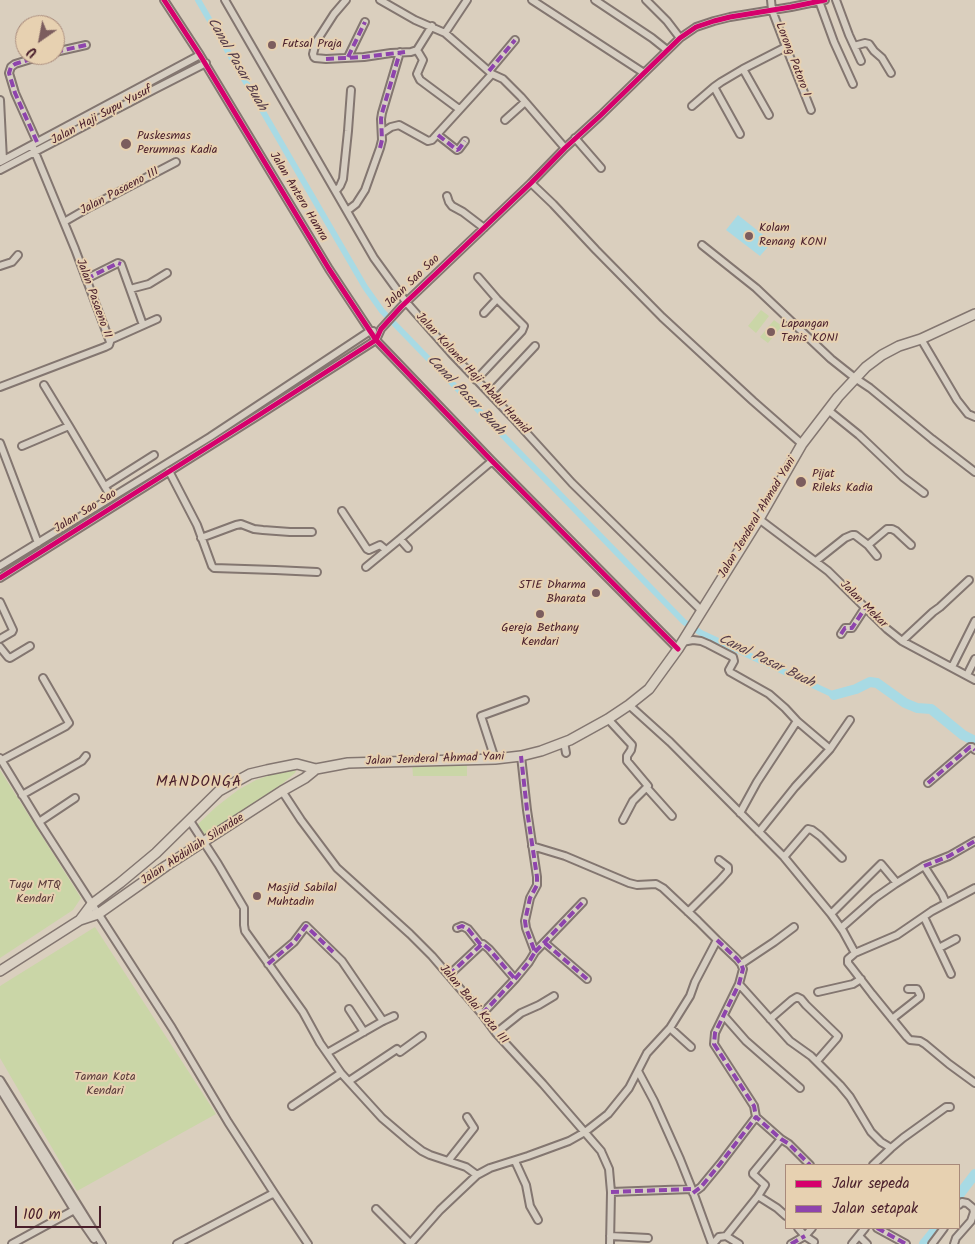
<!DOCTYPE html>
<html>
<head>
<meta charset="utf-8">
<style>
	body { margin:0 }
	#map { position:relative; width:975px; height:1244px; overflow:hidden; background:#dacfbe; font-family:Kalam,sans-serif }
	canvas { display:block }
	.legend { position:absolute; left:785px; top:1164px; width:175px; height:65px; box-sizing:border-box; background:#e7d1b1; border:1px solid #a88a7b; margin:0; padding:6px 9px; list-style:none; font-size:15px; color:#4a1f2b }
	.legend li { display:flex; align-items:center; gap:10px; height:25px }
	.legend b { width:25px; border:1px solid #a88a7b }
	.north { position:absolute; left:15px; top:15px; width:50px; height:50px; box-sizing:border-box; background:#e7d1b1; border:1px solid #a88a7b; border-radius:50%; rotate:213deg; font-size:14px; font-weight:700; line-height:20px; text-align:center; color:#4a1f2b }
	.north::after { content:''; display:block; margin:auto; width:18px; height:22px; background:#7c5d5e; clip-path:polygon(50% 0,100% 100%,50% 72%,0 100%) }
	.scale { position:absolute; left:15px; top:1206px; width:86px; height:22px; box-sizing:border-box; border:2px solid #4a1f2b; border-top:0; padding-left:6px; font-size:15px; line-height:18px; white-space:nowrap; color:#4a1f2b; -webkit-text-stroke:4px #e7d1b1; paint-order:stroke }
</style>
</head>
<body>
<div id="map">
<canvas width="975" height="1244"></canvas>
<ul class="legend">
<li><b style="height:6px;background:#d6006c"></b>Jalur sepeda</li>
<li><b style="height:6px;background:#8e44ad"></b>Jalan setapak</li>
</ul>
<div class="north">U</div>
<div class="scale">100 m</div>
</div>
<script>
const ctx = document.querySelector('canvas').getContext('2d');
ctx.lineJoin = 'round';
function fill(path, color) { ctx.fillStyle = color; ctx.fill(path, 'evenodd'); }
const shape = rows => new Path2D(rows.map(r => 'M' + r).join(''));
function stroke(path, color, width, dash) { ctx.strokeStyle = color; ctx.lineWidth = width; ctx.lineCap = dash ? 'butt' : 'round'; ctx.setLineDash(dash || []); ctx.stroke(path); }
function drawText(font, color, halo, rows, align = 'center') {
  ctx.font = font + ' Kalam,sans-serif'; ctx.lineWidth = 4; ctx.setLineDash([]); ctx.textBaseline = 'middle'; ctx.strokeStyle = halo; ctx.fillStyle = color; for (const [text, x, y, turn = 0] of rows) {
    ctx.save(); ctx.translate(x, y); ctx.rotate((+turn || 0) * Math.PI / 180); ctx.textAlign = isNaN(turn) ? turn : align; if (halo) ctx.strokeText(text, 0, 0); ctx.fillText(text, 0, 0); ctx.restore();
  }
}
fill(shape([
	[761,310,769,316,756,333,748,326],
	[774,320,782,326,768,343,760,337],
	[467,762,467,776,413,776,412,763],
	[0,770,81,898,73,910,0,958],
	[294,770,296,771,295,773,282,784,208,833,204,834,196,826,216,807,238,790,256,780,273,774],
	[95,927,216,1114,77,1191,0,1058,0,986]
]), '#cad6a7');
fill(shape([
	[738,215,772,242,760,256,726,230]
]), '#a8dae4');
stroke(shape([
	[198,0,365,287,382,311,684,622,701,633,834,695]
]), '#a8dae4', 6);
stroke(shape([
	[834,695,856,689,870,682,877,683,905,703,917,708,931,709,963,735,975,741],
	[959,1195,975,1174],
	[924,1244,937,1228]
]), '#a8dae4', 10);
const minor = shape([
	[164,0,200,55,329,269,376,340,492,461,678,649],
	[225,0,374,258,406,302,451,353,513,418,572,483,702,611],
	[346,0,334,14,316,42,313,54,314,57,315,58,326,59,364,57,391,53,411,52,417,50,432,26],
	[380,0,415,20,445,33,492,74,503,79,521,97,565,148],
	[532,0,644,73],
	[595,0,652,38,667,50],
	[646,0,667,21,680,38],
	[771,0,772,10,786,47,811,110],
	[836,0,849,35,861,61],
	[819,1,834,42,853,84],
	[445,33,467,0],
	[854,46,865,43,869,44,874,51,882,58,891,73],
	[417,50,423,60,417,74,420,80,459,109],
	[55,52,86,45],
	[348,57,365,22],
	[743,69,786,47],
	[489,71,515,40],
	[0,100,3,160],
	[692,106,714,87],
	[505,120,525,102],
	[382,133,391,127,399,125,428,141,432,140,492,74],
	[740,134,714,87,721,82,743,69,769,115],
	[438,135,457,150,459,149,465,141],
	[575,138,601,168],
	[37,142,15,93,9,73,11,67,15,64,44,55],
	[0,162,200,55],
	[0,170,155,89,206,63],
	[531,183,553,204,596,250,662,317,753,401,802,444],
	[336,191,340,186,343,179,348,131,351,90],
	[447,196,449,202,452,206,463,212,484,228],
	[347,211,356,204,365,190,380,148,382,140,381,119,382,113,400,52],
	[64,222,90,207,176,162],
	[702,245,756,288,831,359,855,378,870,388,932,439,975,472],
	[0,266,12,262,18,255],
	[86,279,118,263,121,264,143,325],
	[130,289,149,284,167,273],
	[484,313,497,299],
	[921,339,957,400,968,414,975,417],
	[110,340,157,319],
	[476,380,522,331,524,326,497,299,478,277],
	[44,385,69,426],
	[0,387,105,347,109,345,110,342,75,249,32,145],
	[490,394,535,346],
	[828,410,859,435,903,477,924,493],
	[0,443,38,543],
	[22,446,69,426,111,497],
	[169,471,197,525,212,566,214,568,275,570,317,572],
	[105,486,154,455],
	[342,511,367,549,369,550,380,545,386,550],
	[759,519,828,571,887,629,902,641,975,680],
	[201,538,236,525,241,524,254,529,263,530,290,532,312,532],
	[400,539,408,548],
	[868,545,877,556],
	[816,561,845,538,852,535,855,535,868,545,887,529,892,529,896,531,911,545],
	[0,566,210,437,370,331,373,331],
	[366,567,400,539,492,461],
	[0,578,259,415,376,340,381,329,401,307,531,183,565,148,601,115,680,38,696,27,714,21,730,17,791,7,825,0],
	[0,602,13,630,12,632,0,639],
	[841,634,845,628,852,628,865,608],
	[902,641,933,612,940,607,969,580],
	[682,642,693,640,701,641,708,644,733,657,734,661,729,670,730,672,769,694,785,708,797,721],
	[0,647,8,657,10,658,30,646],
	[952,667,975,621],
	[967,675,975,659],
	[629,705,670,742,784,857,831,914,843,931,855,953,848,959,848,963,852,968,872,994,907,1037,910,1040,920,1041,925,1044,949,1064,975,1083],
	[608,719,632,745,631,750,627,756,627,761,648,786,633,801,623,820],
	[564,742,566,753],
	[830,749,850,720],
	[0,758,39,822,172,1028,228,1122,274,1193,308,1244],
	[495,759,481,716,525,700],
	[2,760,66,726,69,723,43,678],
	[928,783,970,747,972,747,975,750],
	[647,788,672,816],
	[282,791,301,820,337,868,410,934,432,956,482,1014,496,1033,543,1084,601,1151,609,1169,611,1192,610,1244],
	[22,795,82,761,86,756],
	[740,813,757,782,797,721,830,749,795,787,759,832],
	[190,821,218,864,244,908,244,925,245,931,303,1012,320,1043,341,1073,382,1118,409,1141,422,1151,430,1155,466,1167,477,1175],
	[39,822,75,798],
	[784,857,808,829,812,830,820,836,842,858],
	[924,866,949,856,975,841],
	[688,912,720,880,728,871,728,867,719,860],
	[831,914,881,864,896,882],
	[924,917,951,974],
	[457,928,462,926,468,929,481,945],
	[841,928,875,898,895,884,924,866,942,894,946,903],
	[717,940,737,959,741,964,743,969,739,984,715,1033,714,1044,754,1106,756,1117],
	[545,943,587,979],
	[939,948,956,939],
	[535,952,583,902],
	[855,953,897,935,932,911,975,888],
	[268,964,294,942,306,926,342,961,383,1021],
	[741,964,774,942,794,927],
	[449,975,481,945,483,944,489,949,515,979],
	[739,984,790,1041,811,1056,840,1085,850,1097,871,1132,881,1142,891,1148],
	[818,992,853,984,861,979],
	[349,1009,364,1032],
	[482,1014,515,979,529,962,535,952,526,928,525,921,530,898,537,885,537,877,527,810,521,756],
	[724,1016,746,1041,762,1055,800,1088],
	[770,1019,792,1000,797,997,801,999,806,1005,838,1036,837,1038,817,1061],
	[892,1019,920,997,920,995,917,989,908,989],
	[670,1028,691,1047],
	[496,1033,521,1013,539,1005,554,996],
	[327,1053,383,1021,394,1016],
	[638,1071,654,1101,680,1159,692,1189,712,1244],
	[0,1080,102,1244],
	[349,1081,397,1049,400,1052,422,1036],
	[0,1089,74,1210,94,1239],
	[292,1106,341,1073],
	[448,1161,474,1128,467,1117],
	[515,1161,526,1185,530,1206,538,1220],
	[873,1165,891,1148,903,1138,946,1107,950,1107],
	[611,1192,692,1189],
	[693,1193,701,1187,720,1164,756,1117,781,1139,789,1144,810,1165],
	[758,1196,765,1185,753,1174,753,1173,781,1139],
	[376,1209,410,1243],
	[798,1228,805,1236,814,1242],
	[877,1228,906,1244],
	[610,1236,648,1238],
	[726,1236,739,1244],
	[859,1236,867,1244],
	[12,1244,76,1209],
	[177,1244,274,1193],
	[410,1244,440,1210,477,1175,490,1168,528,1156,569,1141,585,1132,608,1114,629,1088,647,1053,670,1028,690,996,695,982,717,940,698,921,663,888,656,884,637,885,629,883,565,856,532,846],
	[713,1244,719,1237,726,1236,758,1196,777,1208,786,1216],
	[791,1244,805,1236,812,1228],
	[852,1244,865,1228],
	[932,1244,944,1228],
	[954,1244,956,1238,971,1221,974,1212,973,1208,967,1203,962,1202,959,1205]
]);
const highway = shape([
	[80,920,92,904,120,883,156,853,219,791,250,774,267,770,297,764,316,769,348,763,495,759,521,756,541,751,570,740,608,719,629,705,649,689,678,649,759,519,802,444,838,397,866,367,882,355,899,346,921,339,975,314],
	[0,971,80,920,98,914,166,866,282,791,305,778,316,769]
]);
stroke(minor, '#837670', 10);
stroke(highway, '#837670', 12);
stroke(minor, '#d6cec2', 6);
stroke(highway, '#dad1c3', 9);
stroke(shape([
	[55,52,86,45],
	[348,57,365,22],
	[326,59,364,57,405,52],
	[489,71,515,40],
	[438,135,457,150,459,149,465,141],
	[37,142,15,93,9,73,11,67,15,64,44,55],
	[380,148,382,140,381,119,382,113,400,52],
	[86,279,118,263,121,264],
	[841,634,845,628,852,628,865,608],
	[928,783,970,747,972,747,975,750],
	[924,866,949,856,975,841],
	[457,928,462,926,468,929,481,945],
	[717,940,737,959,741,964,743,969,739,984,715,1033,714,1044,754,1106,756,1117],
	[545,943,587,979],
	[535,952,583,902],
	[268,964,294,942,306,926,333,952],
	[449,975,481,945,483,944,489,949,515,979],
	[482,1014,515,979,529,962,535,952,526,928,525,921,530,898,537,885,537,877,527,810,521,756],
	[611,1192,692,1189],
	[693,1193,701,1187,720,1164,756,1117,781,1139,789,1144,810,1165],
	[877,1228,906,1244],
	[791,1244,805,1236]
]), '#8e44ad', 4, [8, 4]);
stroke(shape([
	[164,0,200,55,329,269,376,340,492,461,678,649],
	[0,578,259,415,376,340,381,329,401,307,531,183,565,148,601,115,680,38,696,27,714,21,730,17,791,7,825,0]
]), '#d6006c', 5);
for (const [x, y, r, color] of [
	[272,45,5,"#7c5d5e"],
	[126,144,6,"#7c5d5e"],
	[749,236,5,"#7c5d5e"],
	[771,332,5,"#7c5d5e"],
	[801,482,6,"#7c5d5e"],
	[596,593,5,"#7c5d5e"],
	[540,614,5,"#7c5d5e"],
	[257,896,5,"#7c5d5e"]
]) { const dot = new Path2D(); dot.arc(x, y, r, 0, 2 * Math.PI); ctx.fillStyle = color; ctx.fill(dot); stroke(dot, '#e7d1b1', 2); }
drawText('12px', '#4a1f2b', '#e7d1b1', [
	["Futsal Praja",282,45],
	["Puskesmas",137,137],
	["Perumnas Kadia",137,151],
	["Kolam",759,229],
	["Renang KONI",759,243],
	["Lapangan",781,325],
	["Tenis KONI",781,339],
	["Pijat",812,475],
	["Rileks Kadia",812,489],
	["STIE Dharma",586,586,"right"],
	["Bharata",586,600,"right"],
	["Gereja Bethany",540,629,"center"],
	["Kendari",540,643,"center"],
	["Masjid Sabilal",267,889],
	["Muhtadin",267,903]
], 'left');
drawText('12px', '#4a1f2b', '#e7d1b1', [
	["Lorong Patoro I",792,60,69],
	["Jalan Haji Supu Yusuf",102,116,-28],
	["Jalan Pasaeno III",120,192,-28],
	["Jalan Antero Hamra",298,197,59],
	["Jalan Sao Sao",413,282,-44],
	["Jalan Pasaeno II",93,299,70],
	["Jalan Kolonel Haji Abdul Hamid",472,374,47],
	["Jalan Sao Sao",86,512,-32],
	["Jalan Jenderal Ahmad Yani",758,518,-59],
	["Jalan Mekar",863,605,45],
	["Jalan Jenderal Ahmad Yani",435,760,-2],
	["Jalan Abdullah Silondae",193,850,-33],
	["Jalan Balai Kota III",473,1005,50]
]);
drawText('12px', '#5b3b3b', '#e7d1b1', [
	["Tugu MTQ",35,886],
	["Kendari",35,900],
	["Taman Kota",105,1078],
	["Kendari",105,1092]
]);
drawText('italic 14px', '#553c49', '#e7d1b1', [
	["Canal Pasar Buah",236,65,60],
	["Canal Pasar Buah",465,396,46],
	["Canal Pasar Buah",766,662,26]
]);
ctx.letterSpacing = '1px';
drawText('15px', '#4a1f2b', '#e7d1b1', [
	["MANDONGA",199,783]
]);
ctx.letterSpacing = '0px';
</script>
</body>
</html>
